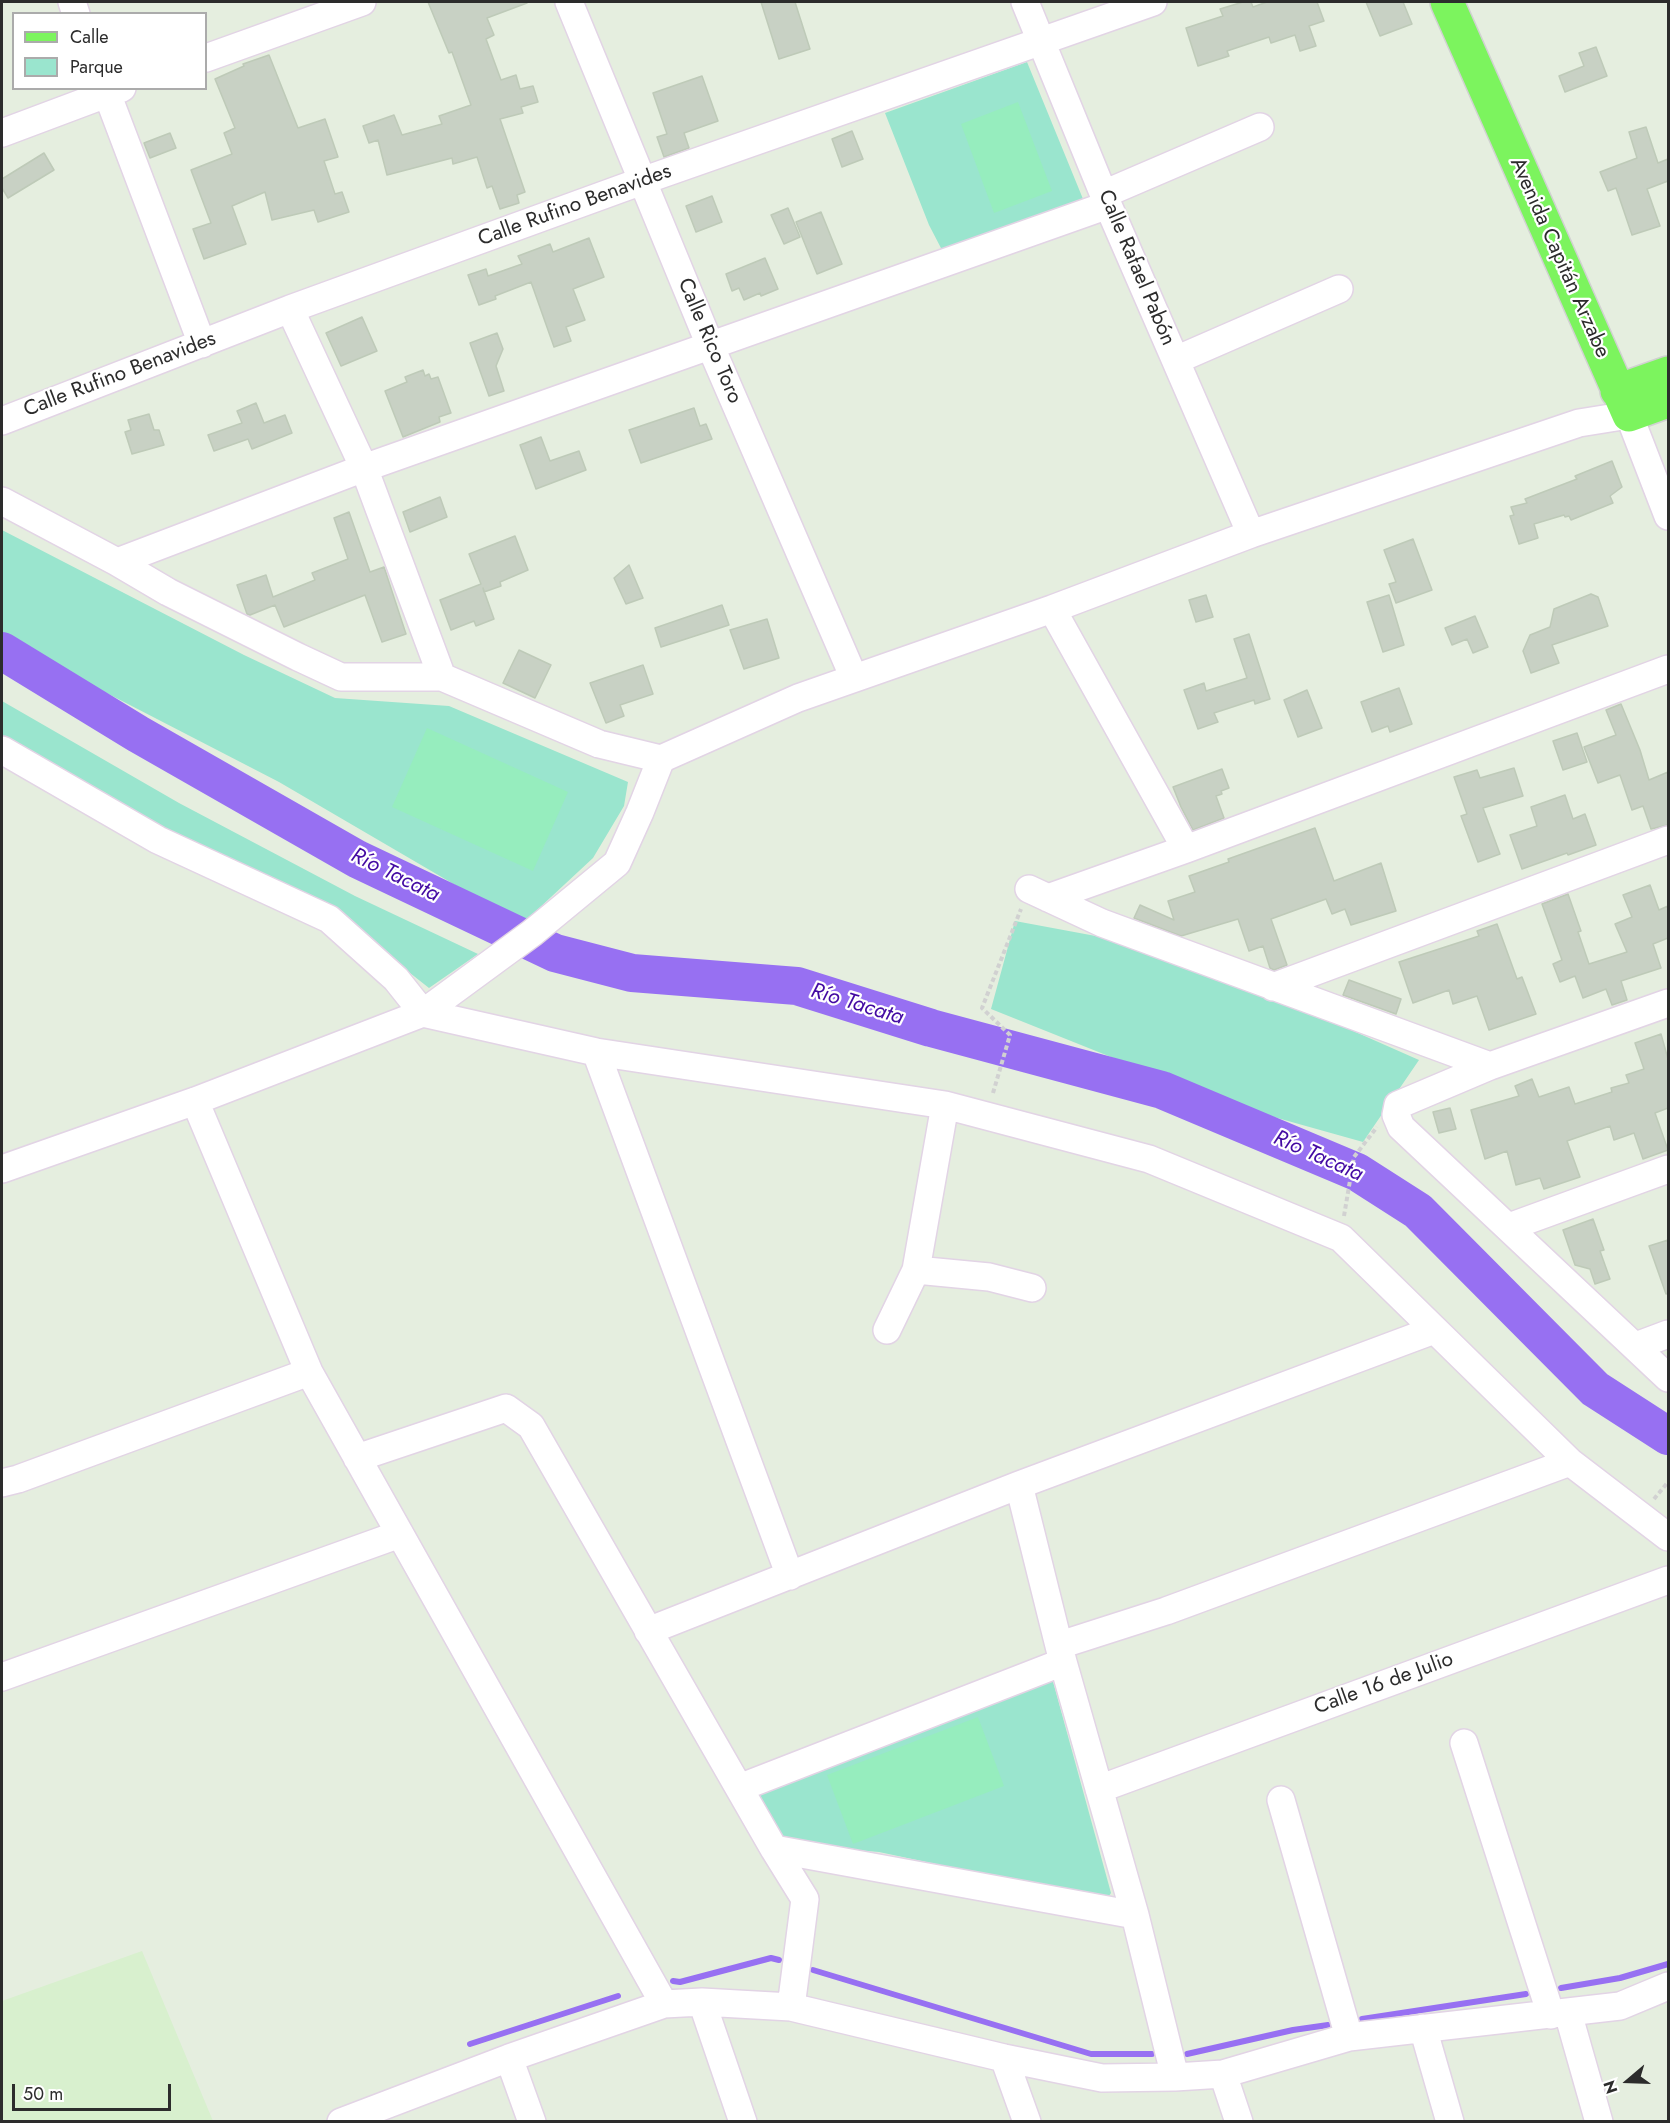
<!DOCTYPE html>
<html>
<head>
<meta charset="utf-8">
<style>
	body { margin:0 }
	#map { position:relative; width:1670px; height:2123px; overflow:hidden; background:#e5eedf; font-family:Jost,sans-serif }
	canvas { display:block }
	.frame { position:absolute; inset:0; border:3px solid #2c2c2c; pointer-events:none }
	.legend { position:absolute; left:12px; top:12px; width:195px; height:78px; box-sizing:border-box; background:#fff; border:2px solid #ababab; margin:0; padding:8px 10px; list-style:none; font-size:18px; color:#2c2c2c }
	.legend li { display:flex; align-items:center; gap:12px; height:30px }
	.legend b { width:30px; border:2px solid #ababab }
	.north { position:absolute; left:1598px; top:2051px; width:60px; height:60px; -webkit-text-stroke:4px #fff; paint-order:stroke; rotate:251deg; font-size:16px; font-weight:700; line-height:24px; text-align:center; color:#2c2c2c }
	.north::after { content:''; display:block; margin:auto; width:21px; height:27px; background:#2c2c2c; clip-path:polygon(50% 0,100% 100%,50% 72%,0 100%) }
	.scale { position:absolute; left:12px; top:2084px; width:159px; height:27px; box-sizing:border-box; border:3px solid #2c2c2c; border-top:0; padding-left:8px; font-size:18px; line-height:21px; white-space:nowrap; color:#2c2c2c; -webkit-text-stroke:4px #fff; paint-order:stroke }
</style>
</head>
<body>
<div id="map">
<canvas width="1670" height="2123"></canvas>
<div class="frame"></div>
<ul class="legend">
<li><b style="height:8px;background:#7cf45e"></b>Calle</li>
<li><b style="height:16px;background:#9ae5ce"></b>Parque</li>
</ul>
<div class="north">N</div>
<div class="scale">50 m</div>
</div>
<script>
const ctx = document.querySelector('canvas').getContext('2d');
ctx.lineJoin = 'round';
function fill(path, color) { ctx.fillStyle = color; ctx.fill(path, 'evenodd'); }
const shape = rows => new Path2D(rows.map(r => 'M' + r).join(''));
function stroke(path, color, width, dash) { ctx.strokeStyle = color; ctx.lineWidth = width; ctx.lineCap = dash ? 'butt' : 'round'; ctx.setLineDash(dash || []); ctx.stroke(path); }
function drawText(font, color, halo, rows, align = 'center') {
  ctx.font = font + ' Jost,sans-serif'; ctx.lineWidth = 4.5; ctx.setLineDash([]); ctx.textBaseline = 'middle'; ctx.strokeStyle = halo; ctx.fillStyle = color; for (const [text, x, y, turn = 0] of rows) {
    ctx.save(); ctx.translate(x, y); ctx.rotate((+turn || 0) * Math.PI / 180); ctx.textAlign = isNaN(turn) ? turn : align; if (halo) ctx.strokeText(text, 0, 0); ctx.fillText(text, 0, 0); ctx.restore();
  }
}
fill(shape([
	[142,1951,213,2121,2,2121,2,2001]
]), '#d8f0ce');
fill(shape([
	[1027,62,1083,199,942,250,929,225,885,113],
	[2,530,244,655,335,698,449,706,628,782,624,806,593,858,522,924,279,782,2,639],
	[2,701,179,803,355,896,478,954,429,988,334,913,162,832,2,738],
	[1015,921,1101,937,1274,996,1419,1060,1363,1142,1231,1105,991,1009],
	[1052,1678,1111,1893,1106,1900,879,1852,781,1844,752,1795]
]), '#9ae5ce');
fill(shape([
	[1018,102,1052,191,994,213,961,124],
	[427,728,568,792,533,871,392,807],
	[978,1717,1004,1786,853,1844,827,1775]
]), '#96edbe');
stroke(shape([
	[813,1970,1091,2054,1152,2054],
	[673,1981,680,1982,771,1958,779,1960],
	[1561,1988,1620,1978,1668,1964],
	[1362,2019,1526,1994],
	[470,2044,618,1996],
	[1187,2054,1293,2030,1328,2025]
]), '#9770f2', 6);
stroke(shape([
	[2,651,138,734,357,859,555,953,632,973,797,986,931,1028,1162,1090,1357,1172,1418,1211,1595,1389,1668,1436]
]), '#9770f2', 38);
const building = shape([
	[428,2,527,2,527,3,487,18,494,35,486,39,501,80,516,75,520,89,533,86,538,102,521,107,523,113,500,119,525,192,517,195,519,203,500,209,492,186,487,188,477,157,453,164,452,158,387,175,378,140,369,143,363,126,394,115,402,135,442,124,439,116,471,105,452,52,449,53,428,2],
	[761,2,795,2,810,49,779,59,761,2],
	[1243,2,1251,2,1253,7,1267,2,1317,2,1324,21,1309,26,1316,46,1300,51,1295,35,1271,43,1269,37,1227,51,1229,56,1198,66,1186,28,1223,16,1220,9,1243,2],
	[1366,2,1403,2,1412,24,1380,36,1366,2],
	[1596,47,1607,76,1565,92,1559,76,1584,66,1579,53,1596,47],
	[269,55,298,128,325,119,338,157,324,161,335,194,342,192,349,212,318,222,314,210,272,220,265,192,232,206,246,244,204,259,193,229,211,223,191,170,232,154,224,133,235,128,215,79,244,66,243,64,269,55],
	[702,76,718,121,684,133,689,148,664,157,657,137,667,134,653,93,702,76],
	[1646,127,1658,163,1668,159,1668,181,1647,189,1660,226,1632,235,1616,188,1608,191,1600,172,1637,158,1629,132,1646,127],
	[852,131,863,159,842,167,832,139,852,131],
	[170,133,176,148,150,158,144,143,170,133],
	[44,153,54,170,8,198,2,188,2,179,44,153],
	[712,196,722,222,696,232,686,206,712,196],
	[788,208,800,237,784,244,771,215,788,208],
	[821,212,842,264,817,274,796,222,821,212],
	[589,238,604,277,573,289,585,320,566,327,571,341,554,347,531,282,495,296,496,299,479,305,468,275,486,269,488,276,522,264,518,256,550,244,553,252,589,238],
	[765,258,778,289,761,296,760,293,744,300,739,288,732,291,726,274,765,258],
	[362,317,377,351,341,366,326,333,362,317],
	[497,333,503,349,496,366,504,391,489,396,470,343,497,333],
	[423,370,425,376,429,374,431,379,438,377,451,413,439,417,440,422,403,437,385,391,407,382,405,377,423,370],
	[256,403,264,423,285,415,292,433,252,449,248,439,214,451,208,435,242,423,237,411,256,403],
	[694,408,700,426,706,424,712,439,641,463,629,430,694,408],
	[149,414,154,430,159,430,164,445,132,454,125,432,131,430,128,420,149,414],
	[541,437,550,461,579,451,586,470,536,489,520,445,541,437],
	[1612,461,1622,487,1610,496,1613,503,1571,520,1569,516,1565,517,1564,515,1534,524,1538,538,1519,544,1510,516,1514,515,1511,507,1527,503,1525,499,1577,479,1575,476,1612,461],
	[440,497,447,517,410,532,403,512,440,497],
	[349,512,370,572,384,567,406,634,382,642,365,595,284,627,275,605,250,615,247,614,237,585,266,575,273,597,315,580,312,573,348,559,334,518,349,512],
	[515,536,528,570,500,582,501,586,484,592,483,588,494,619,476,626,474,621,451,630,440,600,481,584,469,554,515,536],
	[1413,539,1432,590,1396,603,1389,584,1396,582,1384,550,1413,539],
	[629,565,643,598,626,604,614,578,629,565],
	[1591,594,1598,597,1608,626,1552,645,1559,663,1531,673,1523,651,1530,635,1550,627,1554,609,1591,594],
	[1206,595,1213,617,1196,622,1189,600,1206,595],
	[1389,595,1404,645,1383,652,1367,602,1389,595],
	[722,605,729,625,661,647,655,628,722,605],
	[1475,616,1488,647,1473,653,1467,639,1452,645,1445,628,1475,616],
	[767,619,779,658,744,669,730,630,767,619],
	[1249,634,1270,699,1255,704,1254,700,1214,713,1218,722,1198,729,1184,690,1204,683,1206,691,1247,678,1234,639,1249,634],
	[519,650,551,665,535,698,503,683,519,650],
	[643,665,653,694,620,705,624,716,606,723,590,683,643,665],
	[1399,688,1412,724,1390,732,1388,726,1372,732,1361,702,1399,688],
	[1307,690,1322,728,1298,737,1284,700,1307,690],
	[1621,704,1640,750,1649,780,1668,772,1668,825,1651,829,1643,806,1632,810,1620,775,1598,783,1584,747,1616,735,1606,710,1621,704],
	[1577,733,1587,762,1563,770,1553,741,1577,733],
	[1514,768,1523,796,1483,808,1500,854,1478,862,1461,816,1467,814,1454,777,1477,770,1480,778,1514,768],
	[1222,769,1229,788,1221,791,1222,794,1216,796,1224,818,1193,830,1181,807,1173,787,1222,769],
	[1565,795,1573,819,1585,814,1596,845,1568,855,1567,853,1522,869,1510,835,1537,826,1531,807,1565,795],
	[1315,828,1334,881,1381,863,1396,911,1351,925,1345,909,1332,914,1326,899,1271,919,1287,965,1274,970,1270,968,1263,946,1249,951,1238,919,1181,936,1134,918,1140,905,1174,920,1168,901,1195,892,1189,876,1229,862,1228,859,1315,828],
	[1650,885,1659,910,1668,906,1668,938,1653,944,1661,968,1621,981,1627,1000,1612,1005,1606,989,1583,998,1575,976,1560,982,1553,964,1562,960,1542,904,1568,894,1581,931,1578,932,1589,964,1627,952,1615,924,1632,917,1623,895,1650,885],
	[1497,924,1517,979,1522,977,1536,1014,1489,1030,1477,996,1453,1004,1449,990,1413,1003,1399,962,1479,936,1477,931,1497,924],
	[1349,980,1401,999,1396,1014,1343,995,1349,980],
	[1661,1034,1668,1059,1668,1108,1655,1113,1668,1150,1643,1159,1634,1133,1614,1140,1610,1126,1567,1141,1580,1177,1544,1189,1540,1178,1516,1185,1507,1151,1485,1159,1471,1110,1519,1096,1515,1086,1532,1079,1539,1097,1569,1087,1575,1104,1612,1092,1611,1088,1629,1083,1626,1075,1644,1069,1635,1043,1661,1034],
	[1450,1108,1456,1129,1439,1133,1433,1112,1450,1108],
	[1593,1219,1604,1250,1600,1251,1610,1279,1595,1284,1590,1269,1575,1265,1563,1230,1593,1219],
	[1668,1240,1668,1293,1666,1294,1649,1246,1668,1240]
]);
fill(building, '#c8d1c4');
stroke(building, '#becab8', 1.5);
const minor = shape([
	[72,2,76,14],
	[569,2,710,345,854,678],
	[1025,2,1108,205,1251,534],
	[206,58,362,2],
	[105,88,202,344],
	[2,133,122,88],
	[1104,194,1260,127],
	[290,309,364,468,442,677],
	[1176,360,1339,289],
	[2,421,290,309,642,181,1153,2],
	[2,501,117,562,168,592,298,657,341,677,442,677,599,744,661,759],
	[117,562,364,468,1108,205],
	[1052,609,1186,849],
	[2,750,158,840,329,919,396,979,423,1013,596,1052,945,1105,1149,1159,1341,1238,1570,1462,1668,1537],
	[1029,889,1102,923,1490,1066],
	[1048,898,1186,849,1668,669],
	[1273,987,1668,840],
	[1668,1003,1490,1066,1398,1105,1396,1115,1401,1127,1668,1378],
	[596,1052,790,1576],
	[195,1101,309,1372,664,2004],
	[2,1169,195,1101,423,1013,532,933,617,863,640,812,661,759,798,698,1052,609,1251,534,1579,423,1629,415,1668,516],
	[1509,1227,1668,1169],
	[916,1270,989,1277,1032,1288],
	[887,1330,916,1270,945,1105],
	[1636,1346,1668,1334],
	[357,1458,506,1408,531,1426,774,1849,805,1899,791,2007],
	[2,1483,18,1479,309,1372],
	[1019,1485,1063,1662,1135,1915,1175,2077],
	[648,1631,1019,1485,1434,1330],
	[1060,1645,1166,1611,1570,1462],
	[2,1677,400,1534],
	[1464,1743,1551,2015],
	[739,1788,1063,1662],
	[1099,1789,1668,1580],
	[1281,1800,1349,2037],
	[774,1849,1135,1915],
	[702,2002,743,2122],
	[1568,2013,1599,2122],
	[1423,2028,1450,2122],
	[509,2058,532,2122],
	[1004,2058,1027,2122],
	[1223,2074,1239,2122],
	[341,2122,509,2058,664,2004,702,2002,791,2007,1004,2058,1102,2078,1175,2077,1223,2074,1349,2037,1620,2006,1668,1986]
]);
const major = shape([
	[1447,2,1629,415,1668,401],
	[1617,391,1668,373]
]);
stroke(minor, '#e2d4e5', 30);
stroke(major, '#d1d1d1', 36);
stroke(shape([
	[993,1093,1010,1035,982,1008,1021,909],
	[1344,1216,1354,1157,1377,1127],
	[1654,1499,1668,1482]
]), '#d1d1d1', 4, [4.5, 3]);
stroke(minor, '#fff', 27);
stroke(major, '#7cf45e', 33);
drawText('21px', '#2c2c2c', '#fff', [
	["Calle Rufino Benavides",575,206,-20],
	["Avenida Capitán Arzabe",1559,258,66],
	["Calle Rafael Pabón",1136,268,67],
	["Calle Rico Toro",709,341,67],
	["Calle Rufino Benavides",120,375,-21],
	["Calle 16 de Julio",1384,1684,-20]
]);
drawText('italic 22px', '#430aa2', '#fff', [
	["Río Tacata",395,876,26],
	["Río Tacata",857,1005,17],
	["Río Tacata",1318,1157,24]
]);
</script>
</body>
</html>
